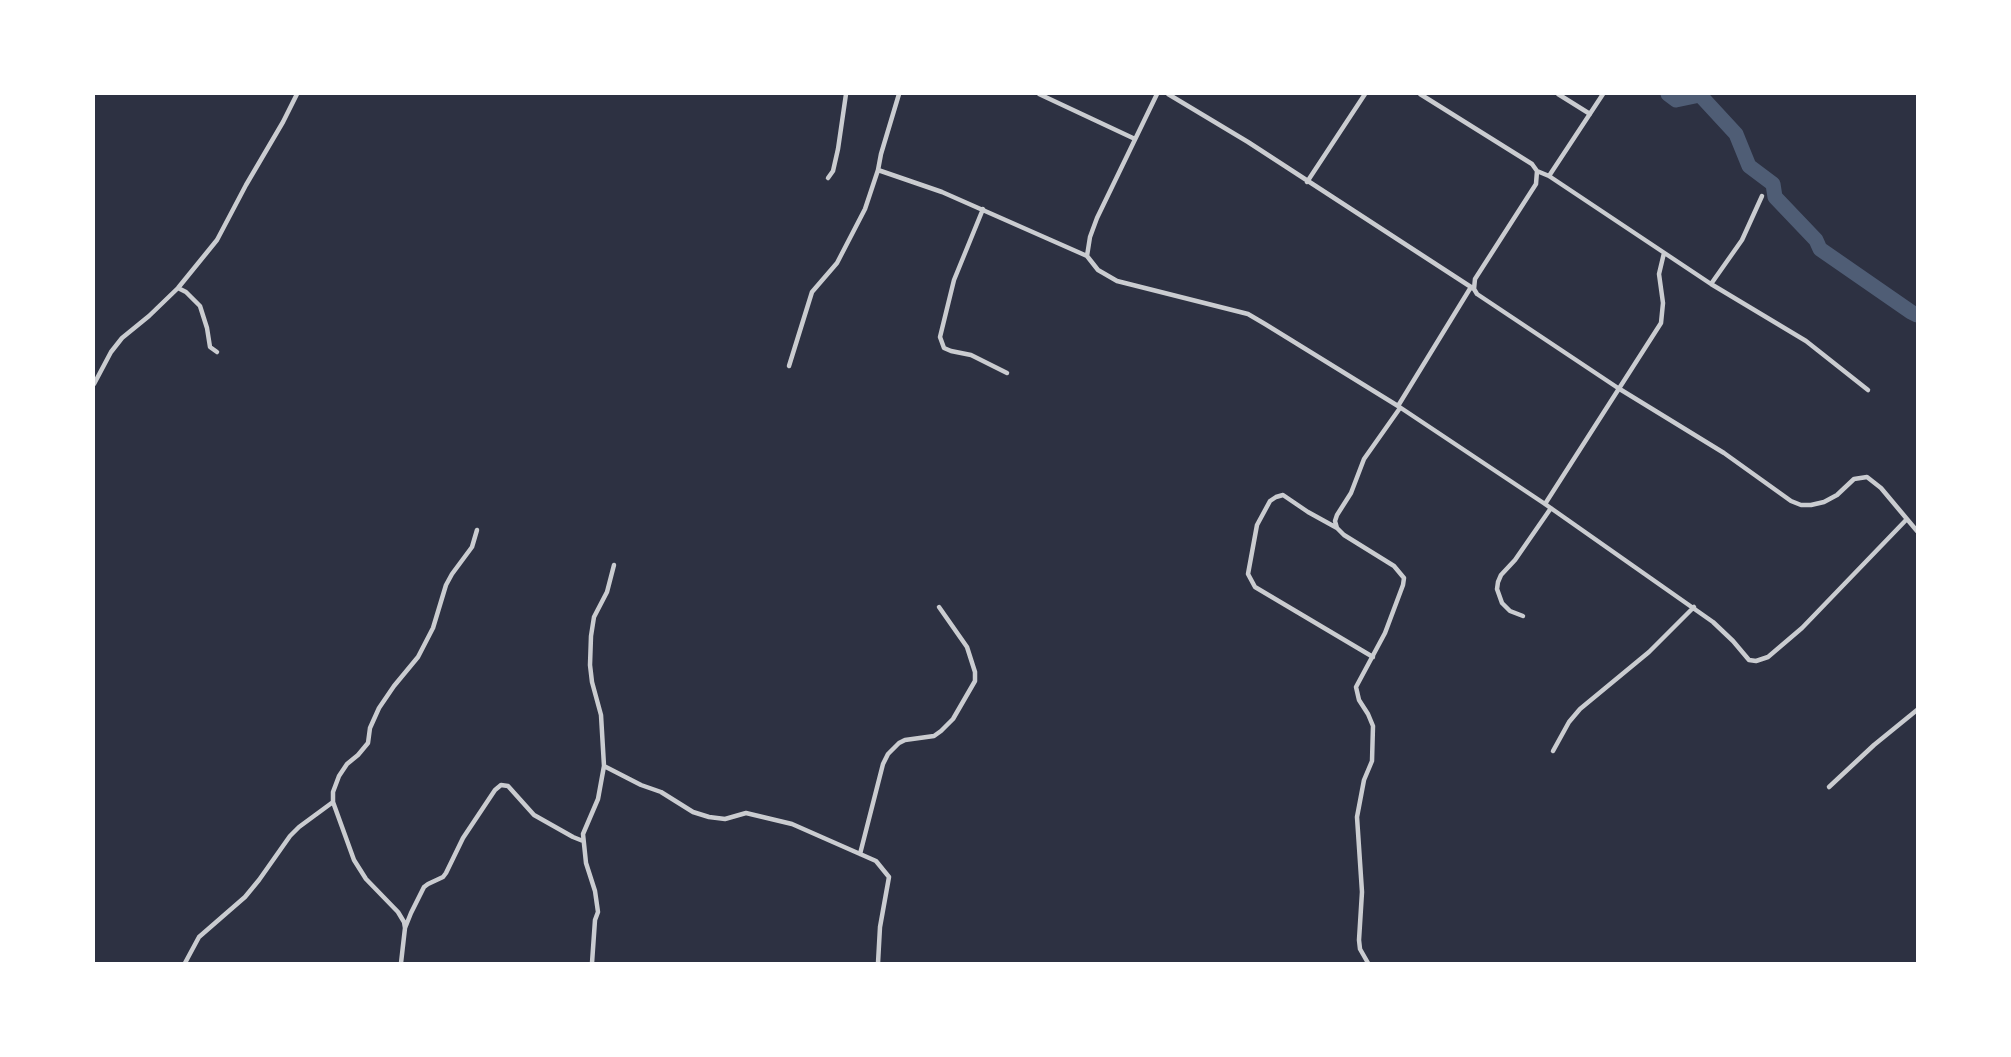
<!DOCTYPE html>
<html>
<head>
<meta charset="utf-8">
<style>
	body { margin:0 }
	#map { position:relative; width:2011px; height:1057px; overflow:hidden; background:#2d3142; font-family:"PT Sans",sans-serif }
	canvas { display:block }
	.frame { position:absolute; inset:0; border:95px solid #fff; pointer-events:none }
</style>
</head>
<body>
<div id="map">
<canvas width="2011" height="1057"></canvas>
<div class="frame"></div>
</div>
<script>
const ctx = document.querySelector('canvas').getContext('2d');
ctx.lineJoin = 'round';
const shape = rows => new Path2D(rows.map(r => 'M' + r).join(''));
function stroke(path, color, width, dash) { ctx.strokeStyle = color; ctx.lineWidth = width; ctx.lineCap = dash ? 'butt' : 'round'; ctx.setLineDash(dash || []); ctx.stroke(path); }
stroke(shape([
	[1668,94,1676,100,1700,95,1736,134,1749,166,1773,184,1775,197,1816,240,1820,249,1911,312,1917,315]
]), '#4f5d75', 15);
stroke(shape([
	[1039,94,1135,139],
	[1157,94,1097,218,1090,237,1087,256,1098,270,1117,281,1248,314,1265,324,1398,406,1545,504,1713,622,1733,641,1749,660,1756,661,1768,657,1802,628,1907,519],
	[1168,94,1248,142,1474,289],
	[1420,94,1532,164,1537,171,1536,184,1475,279,1474,289,1477,294,1618,388,1724,453,1791,501,1801,505,1811,505,1824,502,1837,495,1854,479,1867,477,1881,488,1917,531],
	[1558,94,1590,114],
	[878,170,942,192,1087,256],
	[1537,171,1549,176,1711,284,1806,341,1868,390],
	[1549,176,1603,94],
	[828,178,833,171,838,149,846,94],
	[1307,182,1365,94],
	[983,209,954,280,940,337,944,348,951,351,971,355,1007,373],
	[1711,284,1742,240,1762,196],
	[178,288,186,292,200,306,207,328,210,347,217,352],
	[789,366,812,292,837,263,865,209,878,170,881,154,899,94],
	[94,384,111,352,122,338,149,316,178,288,217,240,246,185,283,122,297,94],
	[1398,406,1471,287],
	[1545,504,1661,323,1663,303,1659,274,1664,253],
	[1337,528,1308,512,1283,495,1276,497,1270,501,1257,525,1248,574,1255,587,1373,657],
	[1523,616,1510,611,1502,603,1497,589,1498,582,1501,575,1515,560,1551,508],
	[1553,751,1569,722,1580,709,1649,652,1694,607],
	[604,766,641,785,661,792,693,812,709,817,725,819,746,813,792,824,876,861,889,877,880,927,878,963],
	[1829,787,1874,745,1917,710],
	[860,854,883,764,888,754,899,743,905,740,934,736,941,731,953,719,975,681,975,672,967,647,939,607],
	[405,928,411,913,424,887,428,884,443,877,446,873,463,838,495,790,501,785,508,786,534,815,573,837,583,841],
	[185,963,199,937,245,897,259,880,290,836,299,827,333,802],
	[401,963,405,928,404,922,398,912,366,879,354,860,333,802,333,792,339,776,347,764,358,755,368,743,370,728,379,708,394,686,418,657,433,628,446,585,452,574,472,547,477,530],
	[592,963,595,920,598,912,595,891,586,863,583,834,598,799,604,766,601,715,592,682,590,665,591,636,594,617,607,592,614,565],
	[1368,963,1360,949,1359,940,1362,892,1357,817,1364,780,1372,761,1373,726,1368,714,1359,700,1356,687,1385,633,1403,585,1404,578,1394,566,1344,535,1337,528,1335,521,1337,515,1351,493,1364,459,1400,408]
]), '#caccd0', 4.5);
</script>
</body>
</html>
